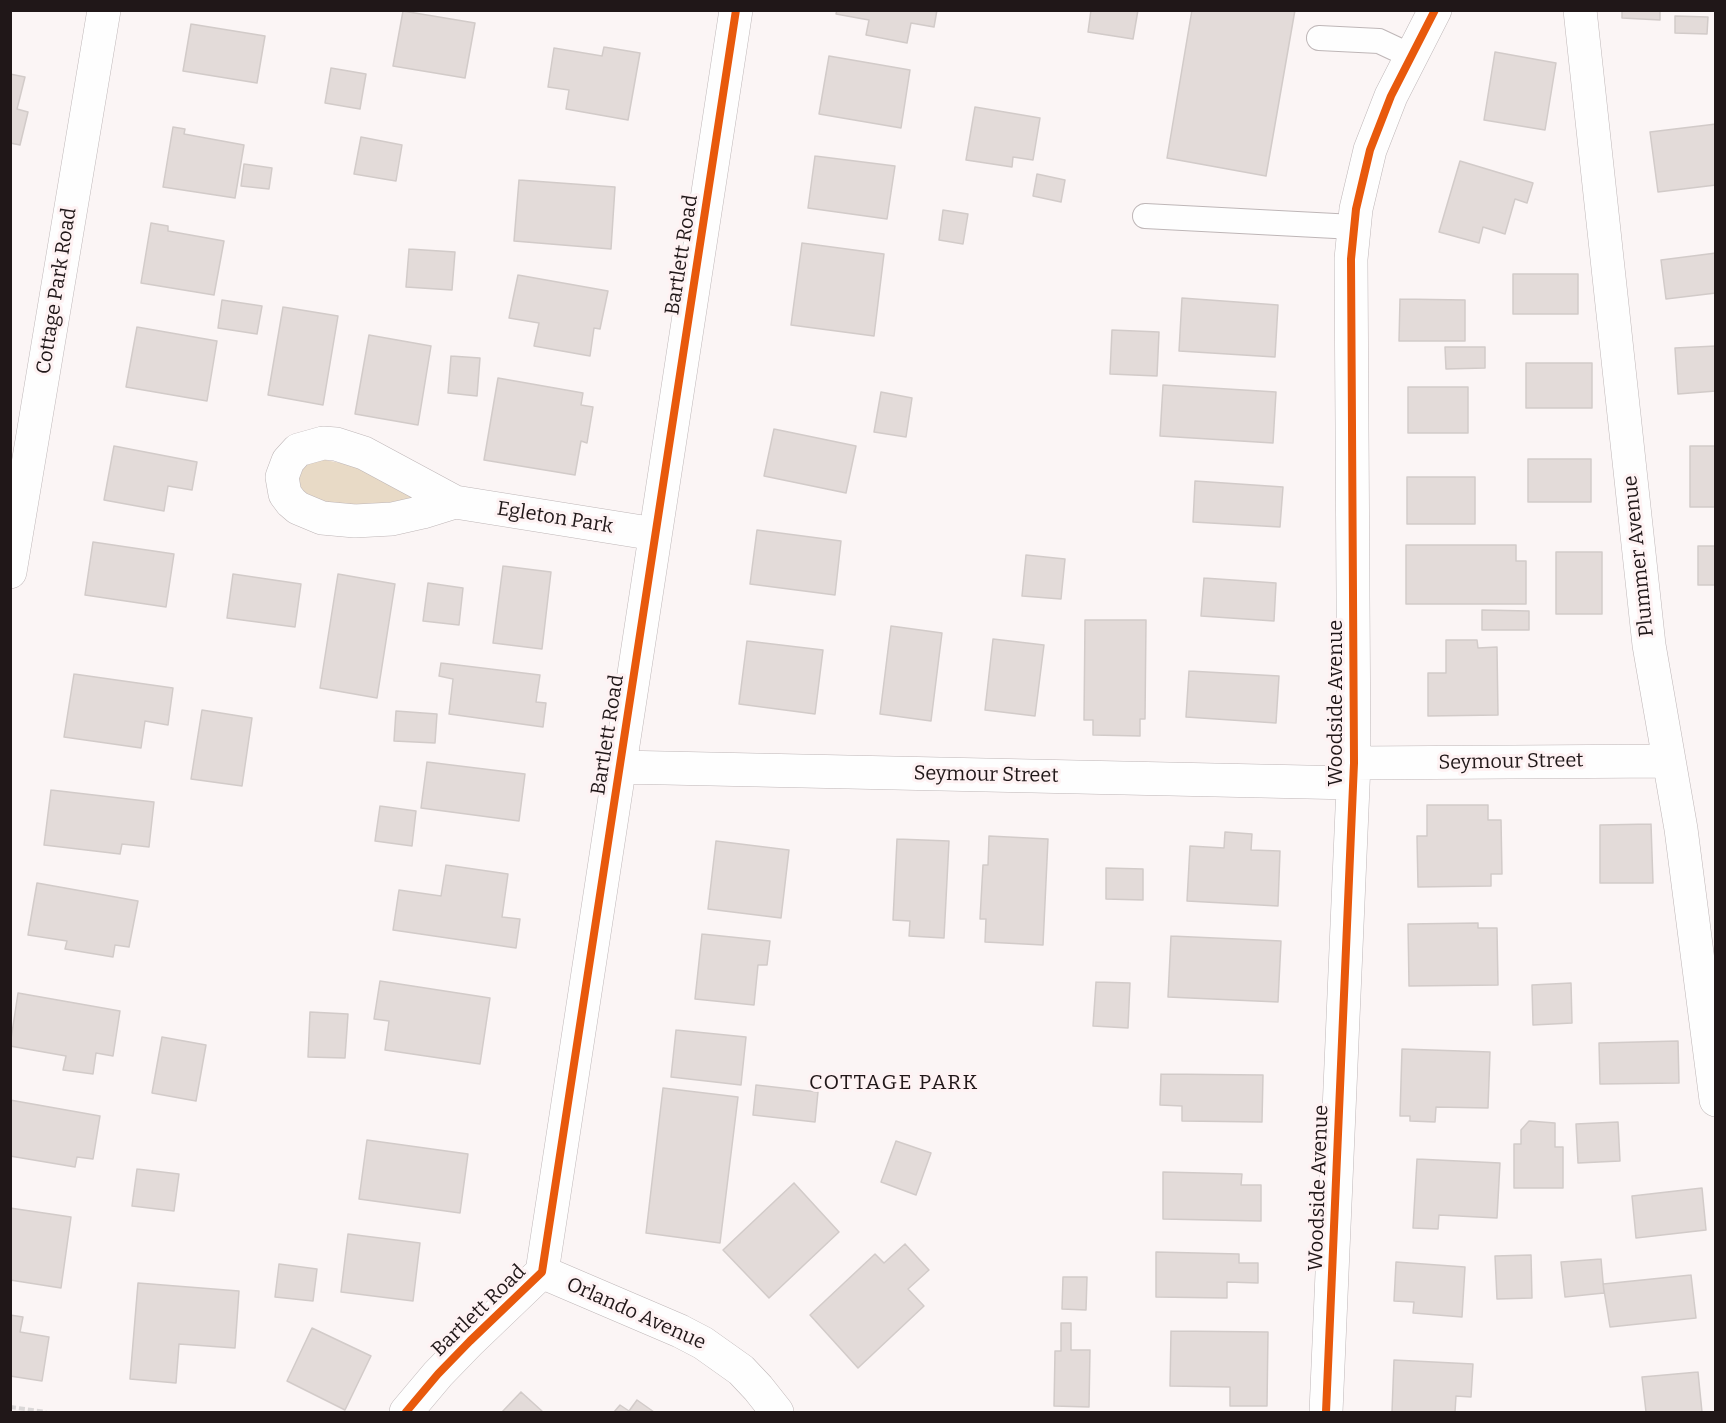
<!DOCTYPE html>
<html>
<head>
<meta charset="utf-8">
<style>
	body { margin:0 }
	#map { position:relative; width:1726px; height:1423px; overflow:hidden; background:#fbf5f5; font-family:Bitter,serif }
	canvas { display:block }
	.frame { position:absolute; inset:0; border:12px solid #201718; pointer-events:none }
</style>
</head>
<body>
<div id="map">
<canvas width="1726" height="1423"></canvas>
<div class="frame"></div>
</div>
<script>
const ctx = document.querySelector('canvas').getContext('2d');
ctx.lineJoin = 'round';
function fill(path, color) { ctx.fillStyle = color; ctx.fill(path, 'evenodd'); }
const shape = rows => new Path2D(rows.map(r => 'M' + r).join(''));
function stroke(path, color, width, dash) { ctx.strokeStyle = color; ctx.lineWidth = width; ctx.lineCap = dash ? 'butt' : 'round'; ctx.setLineDash(dash || []); ctx.stroke(path); }
function drawText(font, color, halo, rows, align = 'center') {
  ctx.font = font + ' Bitter,serif'; ctx.lineWidth = 6; ctx.setLineDash([]); ctx.textBaseline = 'middle'; ctx.strokeStyle = halo; ctx.fillStyle = color; for (const [text, x, y, turn = 0] of rows) {
    ctx.save(); ctx.translate(x, y); ctx.rotate((+turn || 0) * Math.PI / 180); ctx.textAlign = isNaN(turn) ? turn : align; if (halo) ctx.strokeText(text, 0, 0); ctx.fillText(text, 0, 0); ctx.restore();
  }
}
fill(shape([
	[321,459,350,465,378,476,412,496,411,499,410,501,367,506,322,502,306,494,300,487,298,481,299,472,307,463]
]), '#e8dac6');
const building = shape([
	[837,10,937,10,934,27,911,23,907,43,866,35,869,20,836,14,837,10],
	[1091,10,1138,10,1133,39,1088,32,1091,10],
	[1192,10,1295,10,1266,176,1167,158,1192,10],
	[1622,10,1660,10,1660,20,1622,18,1622,10],
	[403,11,475,23,465,78,393,66,403,11],
	[1675,16,1708,17,1707,34,1675,33,1675,16],
	[191,24,265,36,257,83,183,71,191,24],
	[604,47,640,53,628,120,566,109,569,90,548,87,554,48,602,56,604,47],
	[1495,52,1556,63,1545,130,1484,120,1495,52],
	[829,56,910,70,901,128,819,114,829,56],
	[331,68,366,74,360,109,325,103,331,68],
	[10,74,25,77,17,109,28,112,20,145,10,143,10,74],
	[975,107,1040,118,1033,160,1013,157,1012,167,966,160,975,107],
	[1716,124,1716,185,1658,192,1650,132,1716,124],
	[173,127,185,129,184,134,244,145,235,198,163,187,173,127],
	[361,137,402,145,396,181,354,174,361,137],
	[815,156,895,166,887,219,808,208,815,156],
	[1460,161,1533,183,1527,203,1515,199,1505,234,1483,227,1479,243,1439,232,1460,161],
	[244,164,272,168,269,189,241,186,244,164],
	[1037,174,1065,180,1061,202,1033,196,1037,174],
	[519,180,615,187,611,249,514,241,519,180],
	[943,210,968,214,963,244,939,240,943,210],
	[151,223,168,226,168,231,224,241,214,295,141,283,151,223],
	[802,243,884,254,874,336,791,325,802,243],
	[409,249,455,252,452,290,406,287,409,249],
	[1716,253,1716,293,1666,299,1661,260,1716,253],
	[1513,274,1578,274,1578,314,1513,314,1513,274],
	[518,275,608,291,600,329,594,328,590,356,534,346,539,323,509,318,518,275],
	[1182,298,1278,305,1275,357,1179,351,1182,298],
	[1400,299,1465,300,1465,341,1399,341,1400,299],
	[222,300,262,306,257,334,218,328,222,300],
	[283,307,338,316,323,405,268,395,283,307],
	[137,327,217,341,207,401,126,387,137,327],
	[1112,330,1159,332,1157,376,1110,374,1112,330],
	[369,335,431,346,418,425,355,414,369,335],
	[1716,346,1716,391,1678,394,1675,348,1716,346],
	[1445,347,1485,347,1485,368,1446,369,1445,347],
	[451,356,480,358,477,396,448,393,451,356],
	[1526,363,1592,363,1592,408,1526,408,1526,363],
	[498,378,583,393,581,405,593,407,587,443,581,441,575,475,484,460,498,378],
	[1163,385,1276,392,1273,443,1160,436,1163,385],
	[1408,387,1468,387,1468,433,1408,433,1408,387],
	[881,392,912,398,906,437,874,432,881,392],
	[774,429,856,446,846,493,764,476,774,429],
	[114,446,197,462,192,490,168,486,164,511,104,500,114,446],
	[1690,446,1716,446,1716,507,1690,507,1690,446],
	[1528,459,1591,459,1591,502,1528,502,1528,459],
	[1407,477,1475,477,1475,524,1407,524,1407,477],
	[1195,481,1283,487,1280,527,1193,522,1195,481],
	[757,530,841,541,835,595,750,584,757,530],
	[93,542,174,554,166,607,85,595,93,542],
	[1406,545,1516,545,1516,561,1526,561,1526,604,1406,604,1406,545],
	[1698,546,1716,546,1716,585,1698,585,1698,546],
	[1556,552,1602,552,1602,614,1556,614,1556,552],
	[1026,555,1065,559,1061,599,1022,596,1026,555],
	[503,566,551,572,542,649,493,643,503,566],
	[233,574,301,584,295,627,227,618,233,574],
	[338,574,395,584,377,698,320,688,338,574],
	[1204,578,1276,583,1274,621,1201,616,1204,578],
	[428,583,463,588,459,625,423,621,428,583],
	[1482,610,1529,611,1529,630,1482,630,1482,610],
	[1085,620,1146,620,1145,719,1140,719,1140,736,1093,735,1093,720,1084,720,1085,620],
	[891,626,942,633,931,721,880,714,891,626],
	[993,639,1044,645,1035,716,985,710,993,639],
	[1446,640,1477,640,1478,648,1497,647,1498,715,1428,716,1428,673,1446,673,1446,640],
	[747,641,823,650,815,714,739,704,747,641],
	[441,663,540,675,536,702,546,703,543,727,449,714,453,679,439,676,441,663],
	[1189,671,1279,676,1276,723,1186,717,1189,671],
	[74,674,173,688,168,725,145,721,141,748,64,737,74,674],
	[202,710,252,718,242,786,191,779,202,710],
	[396,711,437,714,435,743,394,741,396,711],
	[427,762,525,774,519,821,421,808,427,762],
	[51,790,154,802,149,847,122,844,120,854,44,845,51,790],
	[1427,805,1488,805,1488,820,1501,820,1502,874,1491,874,1491,886,1418,887,1417,836,1427,836,1427,805],
	[380,806,416,811,412,846,375,841,380,806],
	[1651,824,1653,883,1600,883,1600,825,1651,824],
	[1225,832,1252,834,1251,850,1280,851,1278,906,1187,901,1190,846,1224,848,1225,832],
	[989,836,1048,839,1043,945,985,942,986,919,980,919,983,865,988,865,989,836],
	[897,839,949,841,944,938,909,936,910,921,893,920,897,839],
	[716,841,789,850,781,918,708,909,716,841],
	[446,865,508,874,502,917,520,919,516,948,393,930,399,890,441,896,446,865],
	[1106,868,1143,869,1143,900,1106,899,1106,868],
	[37,883,138,901,129,947,115,945,113,957,65,949,67,941,28,935,37,883],
	[1478,923,1478,928,1497,928,1498,985,1409,986,1408,924,1478,923],
	[702,934,770,941,767,965,758,965,754,1005,695,999,702,934],
	[1171,936,1281,941,1278,1002,1168,997,1171,936],
	[380,981,490,998,480,1064,385,1050,389,1021,374,1019,380,981],
	[1096,982,1130,983,1128,1028,1093,1026,1096,982],
	[1571,983,1572,1023,1533,1025,1532,985,1571,983],
	[18,993,120,1011,113,1056,96,1053,93,1074,63,1070,66,1056,10,1046,18,993],
	[310,1012,348,1014,345,1058,308,1057,310,1012],
	[676,1030,746,1037,741,1085,671,1077,676,1030],
	[162,1037,206,1045,196,1101,152,1093,162,1037],
	[1678,1041,1679,1083,1600,1084,1599,1043,1678,1041],
	[1402,1049,1490,1052,1488,1108,1436,1107,1435,1122,1410,1121,1410,1116,1400,1116,1402,1049],
	[1161,1074,1263,1075,1262,1122,1182,1121,1182,1106,1160,1105,1161,1074],
	[756,1085,818,1092,815,1122,753,1115,756,1085],
	[663,1088,738,1097,720,1243,646,1233,663,1088],
	[10,1100,100,1116,93,1159,77,1157,75,1167,10,1156,10,1100],
	[1529,1121,1555,1123,1555,1147,1563,1147,1563,1188,1514,1188,1514,1144,1521,1144,1521,1130,1529,1121],
	[1618,1122,1620,1161,1578,1163,1576,1124,1618,1122],
	[367,1140,468,1154,460,1213,359,1199,367,1140],
	[896,1141,931,1153,916,1195,881,1182,896,1141],
	[1417,1159,1500,1163,1497,1218,1439,1215,1438,1229,1413,1228,1417,1159],
	[137,1169,179,1174,174,1211,132,1206,137,1169],
	[1163,1172,1242,1174,1241,1185,1261,1185,1261,1221,1163,1219,1163,1172],
	[794,1183,839,1232,769,1298,723,1250,794,1183],
	[1702,1188,1706,1230,1636,1238,1632,1196,1702,1188],
	[10,1208,71,1217,61,1288,10,1280,10,1208],
	[348,1234,420,1243,413,1301,341,1292,348,1234],
	[905,1244,929,1270,908,1289,924,1306,858,1368,810,1315,875,1254,884,1263,905,1244],
	[1156,1252,1239,1254,1239,1263,1258,1263,1258,1283,1227,1282,1227,1298,1156,1297,1156,1252],
	[1531,1255,1532,1298,1497,1299,1495,1256,1531,1255],
	[1601,1259,1604,1293,1565,1297,1561,1262,1601,1259],
	[1396,1262,1465,1267,1462,1317,1413,1313,1414,1302,1394,1301,1396,1262],
	[279,1264,317,1269,313,1301,275,1297,279,1264],
	[1691,1275,1696,1318,1610,1327,1603,1284,1691,1275],
	[1063,1277,1087,1277,1086,1310,1062,1309,1063,1277],
	[138,1283,239,1291,235,1348,179,1344,176,1383,130,1379,138,1283],
	[10,1315,23,1317,20,1332,49,1337,42,1381,10,1376,10,1315],
	[1061,1323,1071,1323,1071,1350,1090,1350,1089,1407,1054,1406,1055,1351,1061,1351,1061,1323],
	[312,1328,371,1356,345,1410,287,1381,312,1328],
	[1171,1331,1268,1332,1267,1406,1230,1406,1230,1387,1170,1386,1171,1331],
	[1394,1360,1473,1364,1471,1397,1456,1396,1455,1412,1392,1412,1394,1360],
	[1698,1372,1702,1412,1646,1412,1642,1377,1698,1372],
	[521,1392,543,1412,502,1412,521,1392],
	[637,1400,654,1412,614,1412,620,1405,629,1411,637,1400]
]);
fill(building, '#e3dbd9');
stroke(building, '#d2cbc9', 1.5);
const service = shape([
	[1319,38,1379,41,1411,56],
	[1145,216,1354,227]
]);
const minor = shape([
	[1580,10,1649,645,1681,829,1716,1100],
	[455,502,423,512,392,519,355,521,322,518,298,508,291,502,285,494,282,477,288,461,298,450,323,443,336,444,364,453,455,502,655,534],
	[1354,763,1669,761],
	[619,767,1353,783],
	[542,1272,680,1331,703,1343,741,1370,758,1388,777,1412],
	[406,1412,438,1374,470,1341,542,1272,736,10],
	[1326,1412,1354,763,1351,259,1356,209,1370,150,1391,96,1435,10]
]);
const tertiary = shape([
	[10,572,104,10]
]);
stroke(service, '#beb6b7', 26);
stroke(minor, '#beb6b7', 34);
stroke(tertiary, '#beb6b7', 34);
stroke(shape([
	[10,1407,46,1412]
]), '#dad7d7', 4, [6, 3]);
stroke(service, '#fefefe', 24);
stroke(minor, '#fefefe', 33);
stroke(tertiary, '#fefefe', 33);
stroke(shape([
	[406,1412,438,1374,470,1341,542,1272,736,10],
	[1326,1412,1354,763,1351,259,1356,209,1370,150,1391,96,1435,10]
]), '#e8590c', 8);
drawText('20px', '#201718', '#fef2f3', [
	["Bartlett Road",682,255,-81],
	["Cottage Park Road",57,291,-81],
	["Egleton Park",555,518,9],
	["Plummer Avenue",1639,556,-96],
	["Woodside Avenue",1336,703,-90],
	["Bartlett Road",608,735,-81],
	["Seymour Street",1511,762,-1],
	["Seymour Street",986,775,1],
	["Woodside Avenue",1319,1188,-88],
	["Bartlett Road",479,1311,-44],
	["Orlando Avenue",636,1314,24]
]);
ctx.letterSpacing = '1.5px';
drawText('21px', '#201718', '#fef2f3', [
	["COTTAGE PARK",894,1083]
]);
ctx.letterSpacing = '0px';
</script>
</body>
</html>
